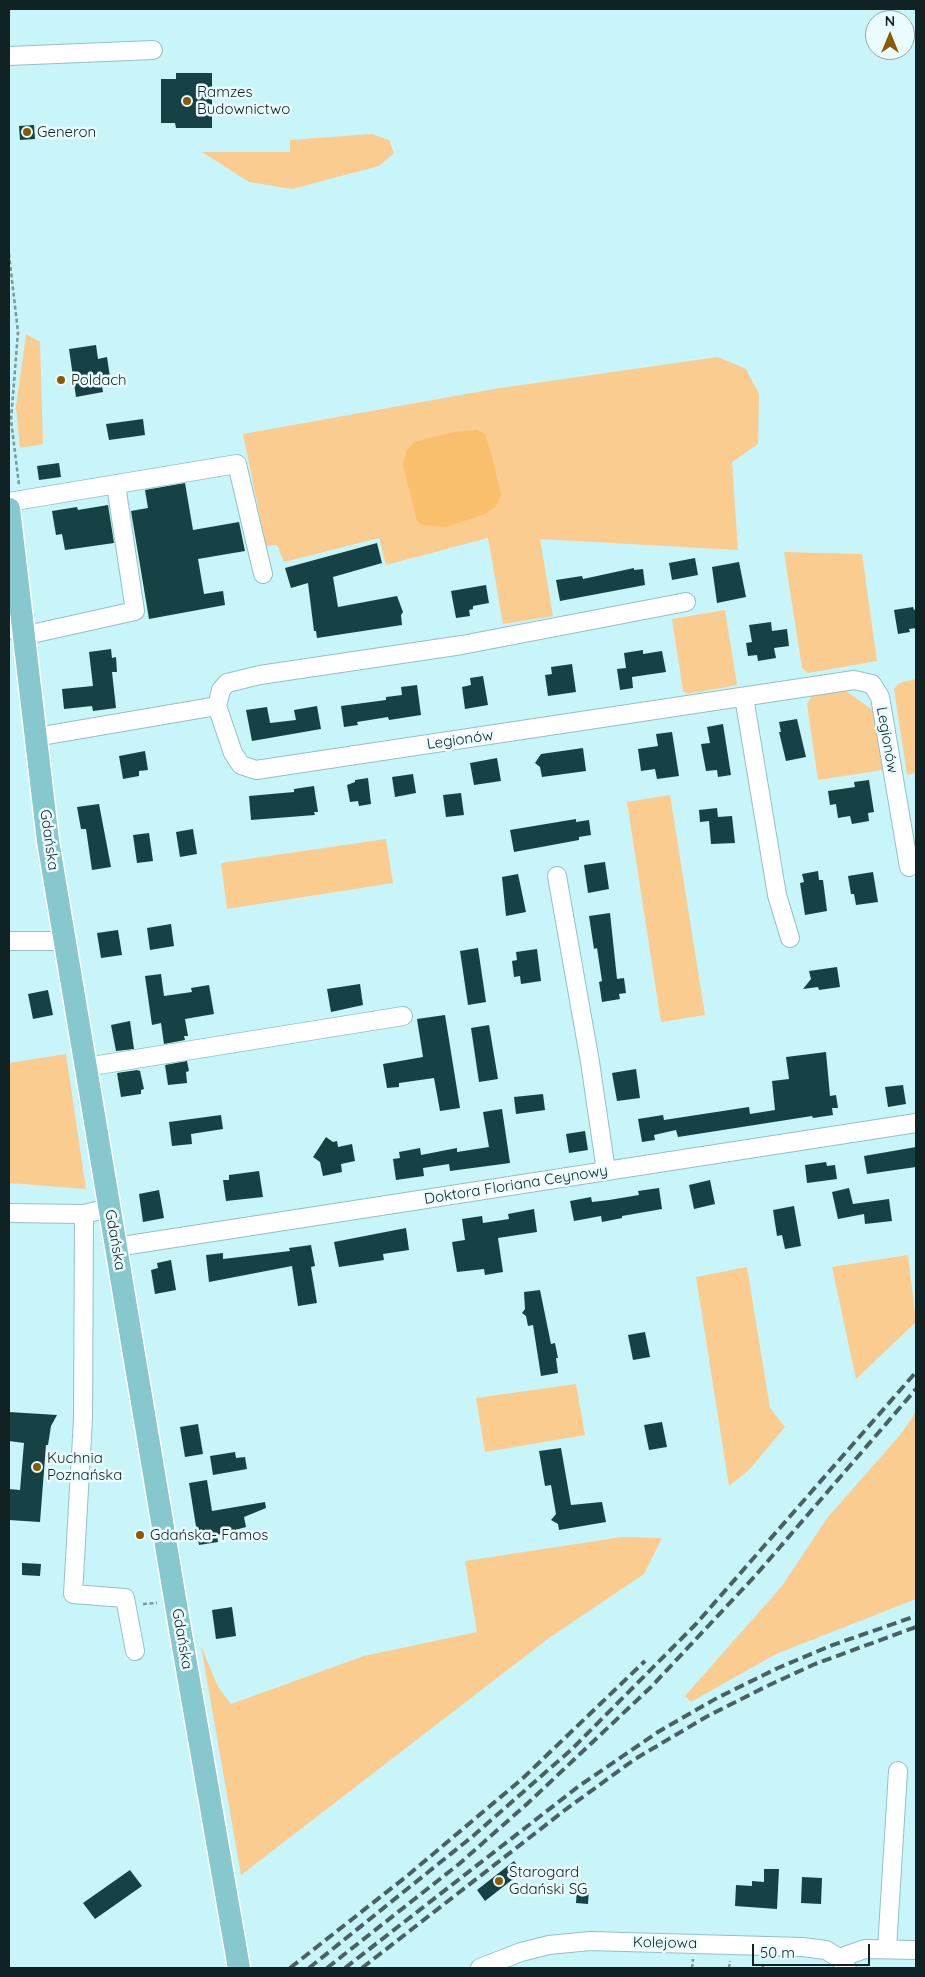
<!DOCTYPE html>
<html>
<head>
<meta charset="utf-8">
<style>
	body { margin:0 }
	#map { position:relative; width:925px; height:1977px; overflow:hidden; background:#c8f5f9; font-family:Quicksand,sans-serif }
	canvas { display:block }
	.frame { position:absolute; inset:0; border:10px solid #112224; pointer-events:none }
	.north { position:absolute; left:865px; top:10px; width:50px; height:50px; box-sizing:border-box; background:#eafcfe; border:1px solid #93a5a7; border-radius:50%; rotate:0deg; font-size:14px; font-weight:700; line-height:20px; text-align:center; color:#112224 }
	.north::after { content:''; display:block; margin:auto; width:18px; height:22px; background:#895a00; clip-path:polygon(50% 0,100% 100%,50% 72%,0 100%) }
	.scale { position:absolute; left:752px; top:1944px; width:118px; height:22px; box-sizing:border-box; border:2px solid #112224; border-top:0; padding-left:6px; font-size:15px; line-height:18px; white-space:nowrap; color:#112224; -webkit-text-stroke:4px #eafcfe; paint-order:stroke }
</style>
</head>
<body>
<div id="map">
<canvas width="925" height="1977"></canvas>
<div class="frame"></div>
<div class="north">N</div>
<div class="scale">50 m</div>
</div>
<script>
const ctx = document.querySelector('canvas').getContext('2d');
ctx.lineJoin = 'round';
function fill(path, color) { ctx.fillStyle = color; ctx.fill(path, 'evenodd'); }
const shape = rows => new Path2D(rows.map(r => 'M' + r).join(''));
function stroke(path, color, width, dash) { ctx.strokeStyle = color; ctx.lineWidth = width; ctx.lineCap = dash ? 'butt' : 'round'; ctx.setLineDash(dash || []); ctx.stroke(path); }
function drawText(font, color, halo, rows, align = 'center') {
  ctx.font = font + ' Quicksand,sans-serif'; ctx.lineWidth = 5; ctx.setLineDash([]); ctx.textBaseline = 'middle'; ctx.strokeStyle = halo; ctx.fillStyle = color; for (const [text, x, y, turn = 0] of rows) {
    ctx.save(); ctx.translate(x, y); ctx.rotate((+turn || 0) * Math.PI / 180); ctx.textAlign = isNaN(turn) ? turn : align; if (halo) ctx.strokeText(text, 0, 0); ctx.fillText(text, 0, 0); ctx.restore();
  }
}
fill(shape([
	[372,134,389,140,394,153,379,166,292,189,249,182,202,152,290,152,290,140],
	[26,334,40,342,43,444,20,448,16,407],
	[718,357,746,369,759,394,758,444,732,462,738,550,540,539,553,616,503,624,488,538,386,565,379,538,284,562,277,545,266,546,243,434,494,389],
	[784,552,862,554,877,661,808,673,802,668],
	[725,610,737,685,687,694,683,691,672,619],
	[916,679,916,773,907,775,894,689,899,683],
	[846,691,874,711,883,770,818,780,807,704,812,696],
	[670,795,705,1015,661,1022,627,802],
	[386,839,393,883,227,909,221,863],
	[66,1054,86,1189,9,1183,9,1063],
	[908,1255,916,1322,856,1379,832,1267],
	[747,1267,770,1408,785,1427,749,1470,729,1486,696,1277],
	[576,1384,585,1435,485,1452,476,1398],
	[916,1412,916,1599,776,1654,691,1702,685,1696,782,1586,828,1517,901,1434],
	[622,1537,662,1538,644,1574,549,1638,241,1875,201,1646,218,1687,231,1704,364,1656,477,1632,465,1561]
]), '#facc90');
fill(shape([
	[477,430,485,434,492,457,501,494,496,506,485,514,446,527,422,525,417,521,403,465,406,452,414,442,454,432]
]), '#f9bf6d');
fill(shape([
	[176,73,212,73,212,128,176,128,175,123,161,123,161,79,176,79],
	[34,125,35,139,20,140,19,126],
	[96,345,98,359,107,357,110,377,101,379,103,392,76,397,69,349],
	[143,419,145,435,109,440,106,424],
	[59,463,61,477,39,480,37,466],
	[185,483,193,530,239,522,245,551,198,559,204,594,223,591,225,605,149,619,131,511,148,508,145,490],
	[108,505,114,543,65,550,62,534,56,535,52,511,77,507,78,510],
	[377,543,382,563,333,577,338,607,397,596,403,612,401,615,402,625,317,638,316,631,314,631,308,583,291,588,285,568],
	[695,558,698,575,672,580,669,563],
	[739,562,746,597,717,603,712,567],
	[634,568,634,570,643,569,645,585,560,601,556,580,582,576,583,579],
	[486,585,489,603,473,606,473,609,469,610,470,616,456,618,451,591],
	[913,607,914,610,916,609,916,628,909,629,910,632,898,634,894,610],
	[771,622,772,631,787,629,789,646,774,648,776,658,758,661,757,655,748,656,746,643,752,642,749,625],
	[111,649,112,658,116,657,117,672,112,672,116,708,93,711,92,706,64,709,62,689,93,686,89,652],
	[643,650,643,654,662,651,666,672,632,677,633,688,620,690,617,669,626,668,624,653],
	[572,664,576,692,548,696,545,675,552,674,551,667],
	[483,676,488,705,465,709,462,687,471,685,470,678],
	[417,685,421,715,389,720,388,717,357,722,358,725,344,727,341,706,386,700,386,697,402,695,401,687],
	[317,706,321,729,252,741,246,710,267,707,270,723,296,720,294,710],
	[797,719,806,757,786,761,779,732,781,732,779,722],
	[723,724,731,775,718,777,717,770,706,771,701,744,710,743,707,727],
	[672,732,679,776,657,779,655,769,641,771,638,749,658,746,656,734],
	[583,748,586,771,542,777,540,767,535,763,541,754],
	[145,751,148,770,139,771,139,776,123,779,119,756],
	[497,758,501,781,474,785,470,763],
	[413,774,416,793,395,797,392,777],
	[368,778,371,804,359,806,358,801,350,802,347,785,355,782,355,780],
	[869,780,874,812,868,813,869,821,852,824,850,816,838,818,836,804,830,805,828,791,855,787,854,782],
	[314,786,318,812,314,812,315,815,251,820,249,796,294,792,294,789],
	[461,793,464,815,446,817,443,795],
	[99,804,111,867,92,870,86,829,81,829,77,807],
	[717,808,718,817,732,816,735,843,711,844,709,821,700,822,699,810],
	[576,819,576,822,589,820,591,835,579,837,579,840,514,852,510,830],
	[193,829,197,854,180,857,176,832],
	[149,833,153,861,137,863,133,835],
	[605,862,609,889,588,893,584,865],
	[818,871,819,880,823,880,827,911,805,915,800,883,804,882,802,874],
	[873,872,878,902,856,905,854,894,851,894,848,876],
	[518,874,526,912,506,916,502,877],
	[610,913,617,979,624,978,626,993,619,994,620,999,602,1002,599,982,602,981,597,948,594,949,589,916],
	[171,924,174,946,150,950,147,928],
	[118,930,122,955,101,958,97,933],
	[478,948,486,1002,468,1005,460,951],
	[537,949,541,981,521,984,520,976,514,977,512,961,517,960,516,952],
	[837,967,840,987,819,990,818,987,803,989,811,979,809,971],
	[161,974,164,996,192,992,191,988,209,985,214,1014,185,1019,188,1036,184,1036,185,1040,164,1044,161,1023,152,1025,145,976],
	[360,984,363,1005,331,1012,327,989],
	[48,990,53,1015,33,1019,28,994],
	[445,1015,460,1108,440,1111,434,1078,399,1083,399,1087,387,1088,383,1064,423,1057,417,1019],
	[130,1021,134,1049,116,1051,111,1025],
	[489,1025,498,1079,479,1082,471,1028],
	[826,1052,830,1096,836,1095,838,1108,832,1108,833,1115,813,1118,812,1116,678,1137,676,1130,654,1135,655,1140,642,1142,638,1119,663,1115,664,1120,749,1107,750,1114,775,1110,772,1081,789,1079,786,1057],
	[187,1061,189,1071,186,1072,187,1083,168,1085,165,1065],
	[636,1069,640,1098,617,1101,612,1073],
	[137,1070,140,1071,144,1089,141,1090,141,1094,121,1097,117,1073],
	[903,1085,906,1104,888,1107,885,1087],
	[543,1094,545,1110,516,1114,514,1097],
	[502,1109,510,1163,450,1171,449,1164,423,1168,424,1176,396,1180,393,1159,400,1158,399,1152,420,1148,421,1155,457,1148,457,1152,489,1147,483,1112],
	[221,1115,223,1129,191,1134,192,1144,172,1146,169,1122],
	[585,1131,588,1150,569,1153,566,1134],
	[326,1137,333,1142,337,1141,338,1147,352,1144,355,1161,341,1164,342,1172,323,1176,320,1162,313,1157],
	[916,1147,916,1167,867,1174,864,1156],
	[826,1162,827,1166,835,1165,837,1179,807,1183,805,1165],
	[259,1171,263,1197,226,1201,223,1180,229,1180,229,1175],
	[710,1180,715,1204,694,1209,689,1185],
	[659,1188,662,1209,622,1216,622,1218,602,1222,601,1216,574,1221,570,1201,591,1197,592,1202,609,1200,639,1195,638,1191],
	[849,1188,853,1204,889,1199,892,1221,865,1224,864,1214,838,1219,832,1192],
	[159,1190,164,1218,143,1222,139,1194],
	[794,1206,801,1246,785,1249,782,1235,777,1236,773,1210],
	[534,1209,537,1232,498,1238,503,1272,485,1275,484,1269,457,1272,452,1242,465,1240,462,1219,482,1216,483,1223,509,1219,508,1214],
	[406,1228,409,1250,383,1254,384,1260,339,1267,334,1242],
	[311,1245,315,1266,311,1267,317,1303,298,1306,292,1266,209,1282,206,1255,223,1253,223,1259,290,1251,289,1248],
	[171,1260,176,1290,155,1294,151,1270,158,1268,157,1263],
	[540,1290,551,1344,555,1343,558,1358,556,1358,558,1373,541,1376,533,1325,528,1326,526,1316,522,1313,525,1309,524,1292],
	[645,1332,650,1357,633,1360,628,1335],
	[9,1412,57,1415,51,1426,48,1445,46,1445,40,1522,9,1520,9,1489,20,1490,24,1443,9,1441],
	[662,1422,667,1447,649,1450,644,1425],
	[198,1424,203,1454,185,1457,180,1427],
	[561,1448,571,1505,602,1502,606,1522,559,1530,558,1524,551,1520,556,1514,551,1485,545,1486,539,1451],
	[235,1452,236,1458,245,1457,247,1469,213,1475,210,1456],
	[207,1480,212,1511,265,1502,266,1508,244,1517,246,1527,217,1535,218,1542,199,1545,189,1483],
	[22,1563,41,1564,40,1576,22,1575],
	[232,1607,236,1636,216,1639,212,1610],
	[514,1861,522,1872,485,1901,477,1890],
	[764,1869,779,1869,777,1909,735,1906,736,1885,752,1886,752,1881,764,1882],
	[130,1870,142,1886,95,1919,83,1903],
	[802,1877,822,1878,821,1904,801,1903],
	[577,1888,589,1888,588,1904,576,1903]
]), '#164246');
const minor = shape([
	[9,56,153,50],
	[9,502,237,464,263,574],
	[686,602,462,645,260,675,227,683,221,690,217,706,233,753,241,765,256,770,854,680,872,684,880,697,909,867],
	[9,629,36,633,135,611,116,485],
	[744,697,777,895,790,938],
	[36,737,217,706],
	[557,876,590,1062,606,1171],
	[9,941,64,941],
	[86,1067,403,1016],
	[9,1213,84,1214,109,1208],
	[84,1214,83,1419,73,1594,125,1598,135,1651],
	[116,1247,916,1123],
	[887,1949,898,1771],
	[839,1958,865,1949,916,1950],
	[480,1968,521,1952,549,1945,590,1941,802,1947,826,1950,839,1958,847,1968]
]);
const major = shape([
	[9,509,48,841,179,1623,239,1968]
]);
stroke(minor, '#94c0c5', 20);
stroke(major, '#fff', 25);
stroke(shape([
	[9,254,18,332,11,420,19,485],
	[143,1604,157,1603],
	[692,1968,693,1959],
	[729,1968,730,1961],
	[763,1968,763,1962]
]), '#78999c', 2.5, [4, 2.5]);
stroke(minor, '#fff', 18);
stroke(major, '#86c8ce', 22);
stroke(shape([
	[290,1968,407,1876,522,1779,645,1661],
	[309,1968,473,1836,572,1749,696,1624,916,1372],
	[327,1968,459,1864,528,1803,651,1687,755,1576,916,1389],
	[345,1968,579,1786,658,1732,717,1698,778,1668,830,1646,916,1616],
	[362,1968,565,1810,635,1759,706,1717,765,1687,815,1664,916,1627]
]), '#486264', 4, [10, 5]);
for (const [x, y, r, color] of [
	[187,101,5,"#895a00"],
	[27,132,5,"#895a00"],
	[61,380,5,"#895a00"],
	[37,1467,5,"#895a00"],
	[140,1535,5,"#895a00"],
	[499,1881,5,"#895a00"]
]) { const dot = new Path2D(); dot.arc(x, y, r, 0, 2 * Math.PI); ctx.fillStyle = color; ctx.fill(dot); stroke(dot, '#eafcfe', 2); }
drawText('15px', '#112224', '#eafcfe', [
	["Ramzes",197,92],
	["Budownictwo",197,109],
	["Generon",37,132],
	["Poldach",71,380],
	["Kuchnia",47,1458],
	["Poznańska",47,1475],
	["Gdańska- Famos",150,1535],
	["Starogard",509,1872],
	["Gdański SG",509,1889]
], 'left');
drawText('15px', '#112224', '#eafcfe', [
	["Legionów",460,740,-8],
	["Legionów",887,740,80],
	["Gdańska",49,840,82],
	["Doktora Floriana Ceynowy",516,1185,-9],
	["Gdańska",115,1240,80],
	["Gdańska",182,1639,80],
	["Kolejowa",665,1943,1]
]);
</script>
</body>
</html>
